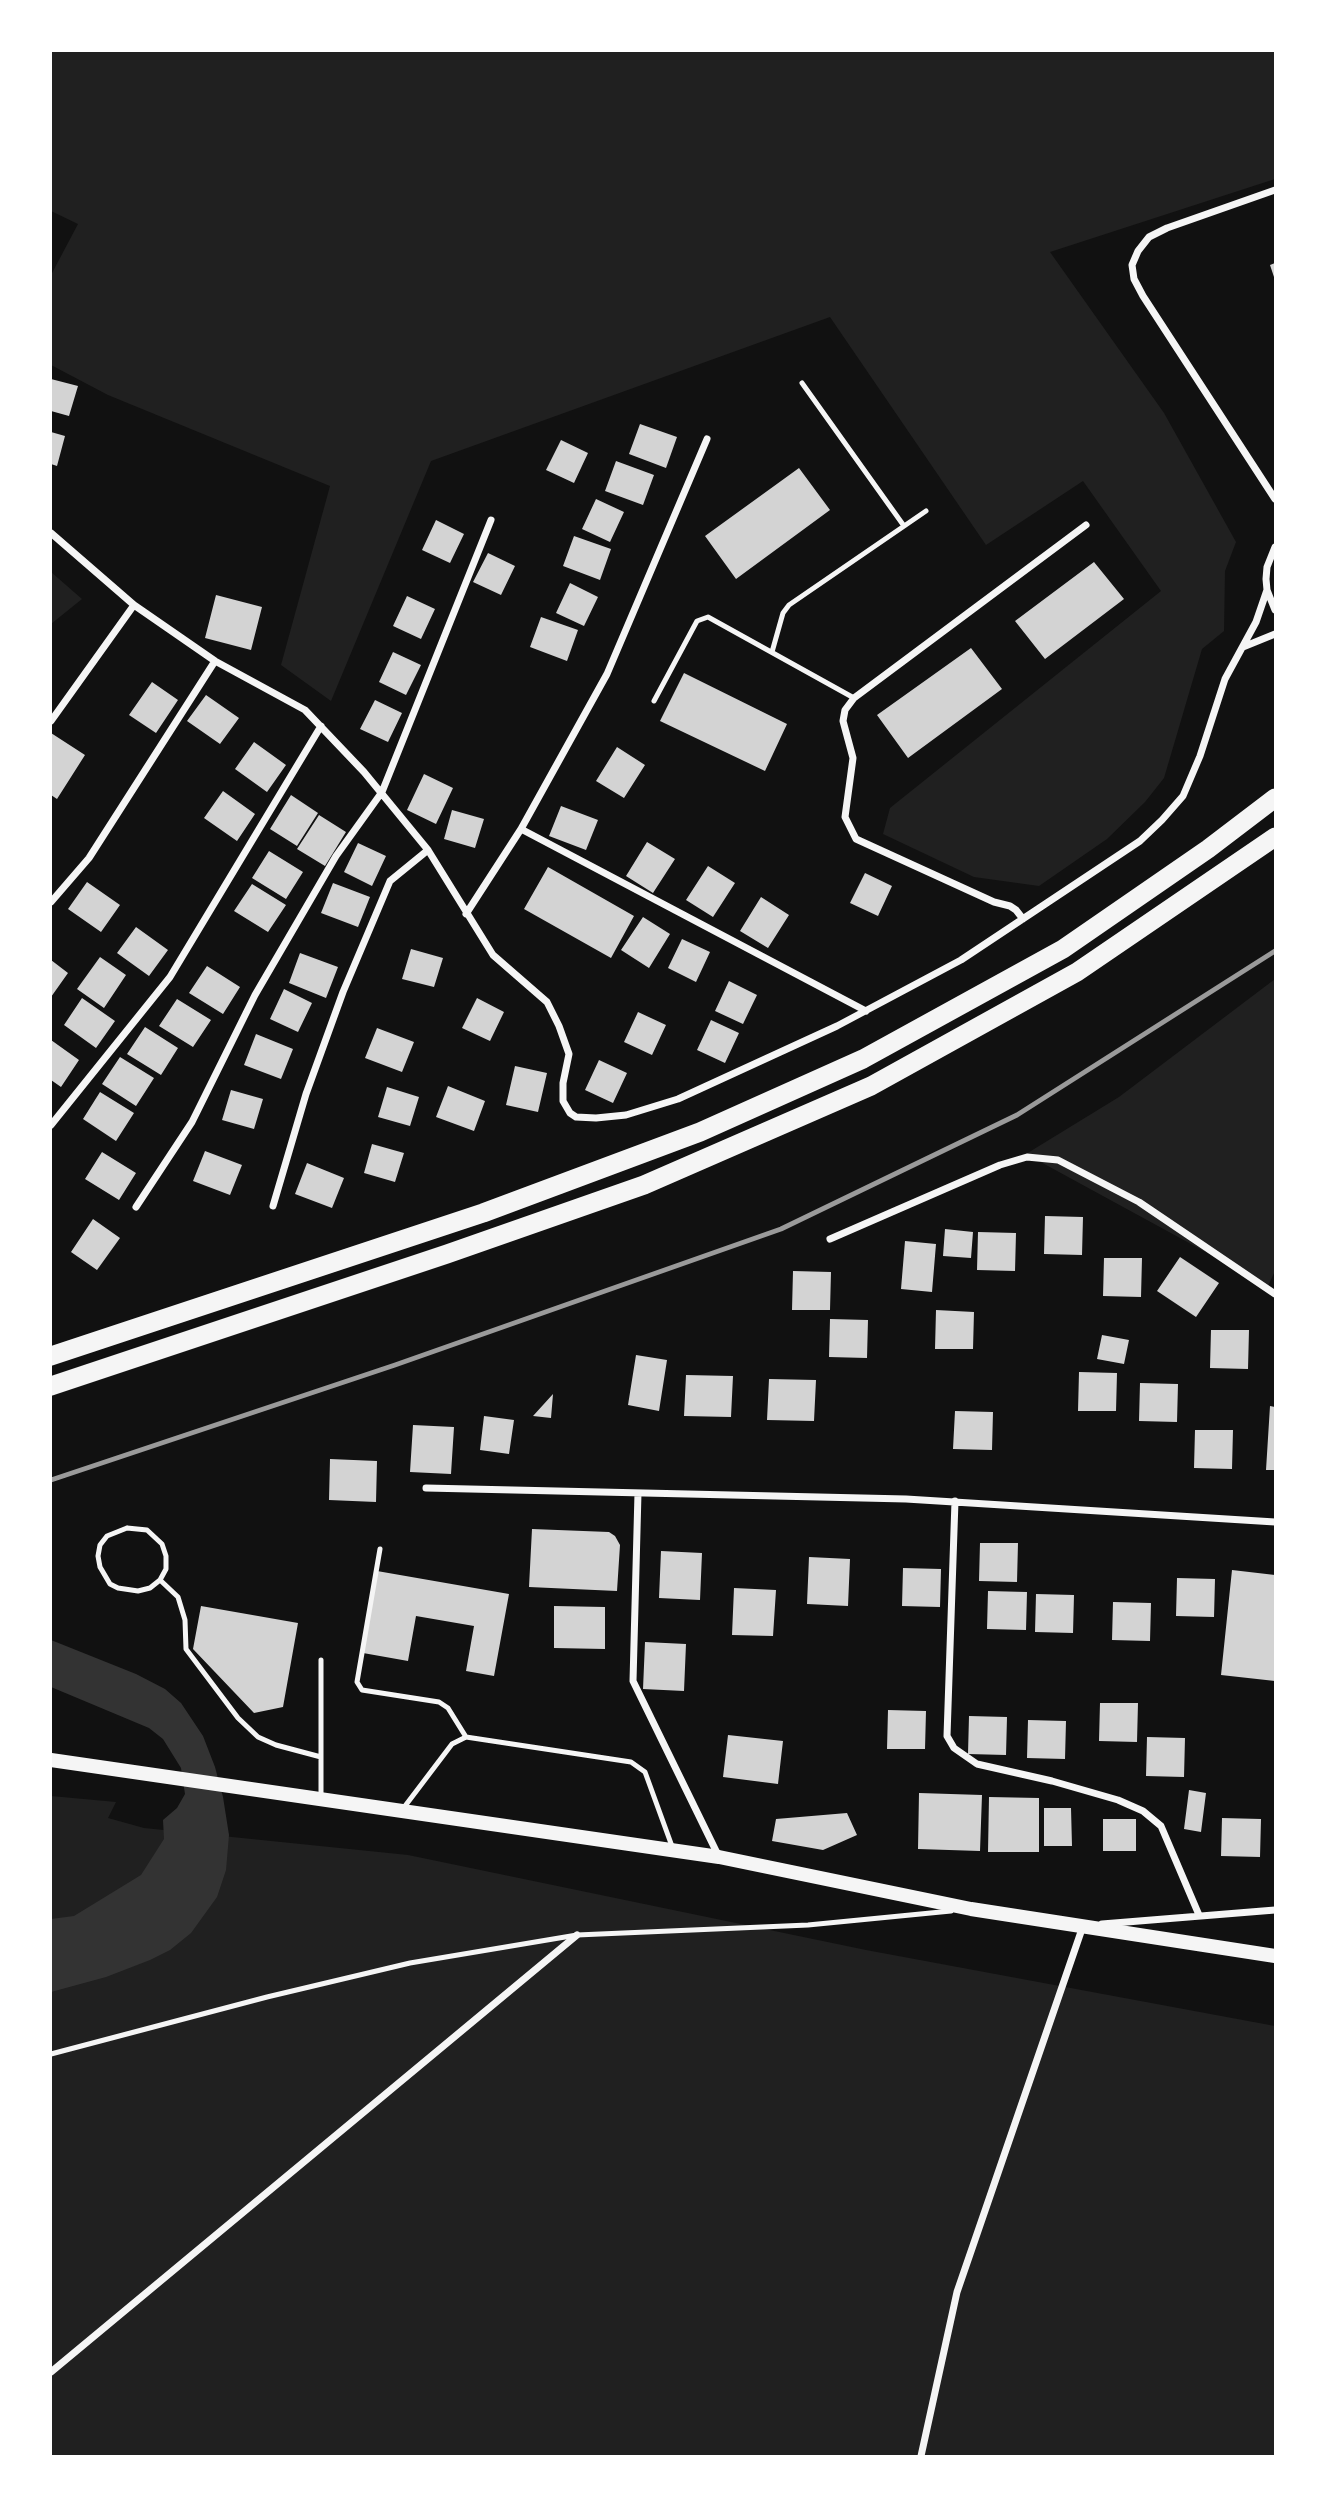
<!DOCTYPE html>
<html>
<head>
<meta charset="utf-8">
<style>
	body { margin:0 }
	#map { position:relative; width:1326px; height:2507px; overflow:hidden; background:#111; font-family:Ubuntu,sans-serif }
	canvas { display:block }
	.frame { position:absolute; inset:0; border:52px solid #fff; pointer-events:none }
</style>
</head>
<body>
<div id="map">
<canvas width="1326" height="2507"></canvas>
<div class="frame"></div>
</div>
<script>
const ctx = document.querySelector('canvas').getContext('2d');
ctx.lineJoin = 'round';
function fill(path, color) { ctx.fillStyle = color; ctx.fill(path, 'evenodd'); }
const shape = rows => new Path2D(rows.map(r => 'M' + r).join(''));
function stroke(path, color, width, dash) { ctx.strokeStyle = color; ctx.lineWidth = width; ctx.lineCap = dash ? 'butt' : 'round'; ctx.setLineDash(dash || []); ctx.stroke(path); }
fill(shape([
	[51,51,1275,51,1275,179,1050,252,1164,413,1236,542,1225,571,1224,631,1202,649,1164,778,1145,802,1107,839,1039,886,974,877,883,834,890,808,1161,591,1083,481,986,545,830,317,431,461,331,701,281,665,330,486,108,395,51,365,51,275,78,224,51,211],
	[51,572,82,599,51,624],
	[1275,979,1275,1271,1268,1286,1026,1154,1119,1097],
	[51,1796,116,1802,108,1818,144,1828,408,1855,866,1950,1275,2026,1275,2456,51,2456]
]), '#202020');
fill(shape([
	[51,1640,136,1674,165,1689,181,1703,203,1736,215,1767,223,1797,229,1835,226,1870,217,1897,191,1933,170,1950,150,1960,106,1977,51,1992,51,1919,74,1916,141,1875,164,1839,163,1820,177,1808,185,1794,181,1768,163,1739,149,1728,51,1687]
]), '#333');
fill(shape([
	[1275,263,1275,280,1270,265],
	[51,379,78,386,69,416,51,411],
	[640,424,677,437,666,468,629,454],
	[51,432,65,436,57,466,51,464],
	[561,440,588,453,574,483,546,470],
	[616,461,654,475,643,505,605,491],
	[799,468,830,510,736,579,705,536],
	[596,499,624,512,610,542,582,529],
	[436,520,464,534,450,563,422,550],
	[574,536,611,549,600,580,563,566],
	[488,553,515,566,501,595,473,582],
	[1094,562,1124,599,1045,659,1015,621],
	[570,583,598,597,584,626,556,613],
	[216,595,262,607,251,650,205,638],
	[407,596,435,609,421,639,393,626],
	[541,617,578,630,567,661,530,647],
	[971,648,1002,689,908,758,877,715],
	[393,652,421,665,406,695,379,682],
	[684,673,787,724,765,771,660,721],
	[152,682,178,700,156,733,129,715],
	[206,695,239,718,220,744,187,721],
	[375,700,402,713,388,742,360,729],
	[51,733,85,755,57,799,51,795],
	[254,742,286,765,267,792,235,769],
	[617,747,645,765,624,798,596,781],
	[424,774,453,788,436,824,407,810],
	[223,791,255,814,237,841,204,818],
	[291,795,318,813,297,846,270,829],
	[561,806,598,820,586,850,549,836],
	[452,810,484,819,475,848,444,839],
	[319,815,346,832,325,866,297,849],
	[647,842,675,859,653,893,626,876],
	[358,843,386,856,372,886,344,872],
	[269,851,303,872,286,899,252,878],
	[708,866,735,883,713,917,686,900],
	[548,867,634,916,611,958,524,909],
	[865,873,892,886,878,916,850,903],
	[87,882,120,905,101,932,68,909],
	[333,883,370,897,358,927,321,913],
	[252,884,286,905,268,932,234,911],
	[761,897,789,915,768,948,740,931],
	[643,917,670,934,649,968,621,950],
	[136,927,168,950,149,976,117,953],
	[682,939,710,952,696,982,668,968],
	[411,949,443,958,434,987,402,979],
	[300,953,338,967,326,998,289,983],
	[100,957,126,975,104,1008,77,989],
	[51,960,68,973,51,997],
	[207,966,240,987,223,1014,189,993],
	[729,981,757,995,743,1024,715,1011],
	[284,989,312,1003,298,1032,270,1019],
	[82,998,115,1021,96,1048,64,1025],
	[477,998,504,1012,490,1041,462,1028],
	[177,999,211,1020,193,1047,159,1026],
	[638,1012,666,1025,652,1055,624,1042],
	[711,1020,739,1033,725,1063,697,1050],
	[145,1027,178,1048,161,1075,127,1054],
	[377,1028,414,1042,402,1072,365,1058],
	[256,1034,293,1049,281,1079,244,1065],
	[51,1040,79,1060,61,1087,51,1080],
	[120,1057,154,1078,136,1106,102,1084],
	[599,1060,627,1073,613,1103,585,1090],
	[515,1066,547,1073,538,1112,506,1105],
	[448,1086,485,1101,474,1131,436,1117],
	[387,1087,419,1097,410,1126,378,1117],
	[231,1090,263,1099,254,1129,222,1120],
	[100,1092,134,1113,116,1141,83,1119],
	[372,1144,404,1153,395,1182,364,1173],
	[205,1151,242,1165,230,1195,193,1181],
	[102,1152,136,1173,119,1200,85,1179],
	[307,1163,344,1178,332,1208,295,1194],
	[1045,1216,1083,1217,1082,1255,1044,1254],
	[93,1219,120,1238,97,1270,71,1252],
	[945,1229,973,1232,971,1258,943,1256],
	[978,1232,1016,1233,1015,1271,977,1270],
	[905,1241,936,1244,932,1292,901,1289],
	[1180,1257,1219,1283,1196,1317,1157,1291],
	[1104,1258,1142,1258,1141,1297,1103,1296],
	[793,1271,831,1272,830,1310,792,1310],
	[936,1310,974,1312,973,1349,935,1349],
	[830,1319,868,1320,867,1358,829,1357],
	[1211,1330,1249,1330,1248,1369,1210,1368],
	[1102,1335,1129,1340,1124,1364,1097,1359],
	[636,1355,667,1360,659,1411,628,1405],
	[1079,1372,1117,1373,1116,1411,1078,1411],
	[686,1375,733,1376,731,1417,684,1416],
	[769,1379,816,1380,814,1421,767,1420],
	[1140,1383,1178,1384,1177,1422,1139,1421],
	[553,1394,551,1418,533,1416],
	[1270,1406,1275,1407,1275,1470,1266,1470],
	[955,1411,993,1412,992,1450,953,1449],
	[484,1416,514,1420,509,1454,480,1450],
	[413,1425,454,1427,451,1474,410,1472],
	[1195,1430,1233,1430,1232,1469,1194,1468],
	[330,1459,377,1461,376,1502,329,1500],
	[532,1529,609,1532,615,1536,620,1545,617,1591,529,1587],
	[980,1543,1018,1543,1017,1582,979,1581],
	[661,1551,702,1553,700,1600,659,1598],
	[809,1557,850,1559,848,1606,807,1604],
	[903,1568,941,1569,940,1607,902,1606],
	[1232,1570,1275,1575,1275,1681,1221,1675],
	[377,1571,509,1594,494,1676,466,1671,474,1626,416,1616,408,1661,363,1653],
	[1177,1578,1215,1579,1214,1617,1176,1616],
	[734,1588,776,1590,773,1636,732,1635],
	[988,1591,1027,1592,1026,1630,987,1629],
	[1036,1594,1074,1595,1073,1633,1035,1632],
	[1113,1602,1151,1603,1150,1641,1112,1640],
	[201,1606,298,1623,283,1707,254,1713,193,1649],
	[554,1606,605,1607,605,1649,554,1648],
	[645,1642,686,1644,684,1691,643,1689],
	[1100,1703,1138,1703,1137,1742,1099,1741],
	[888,1710,926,1711,925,1749,887,1749],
	[969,1716,1007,1717,1006,1755,968,1754],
	[1028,1720,1066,1721,1065,1759,1027,1758],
	[728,1735,783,1741,778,1784,723,1777],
	[1147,1737,1185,1738,1184,1777,1146,1776],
	[1189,1790,1206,1793,1201,1832,1184,1829],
	[919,1793,982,1795,980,1851,918,1849],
	[989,1797,1039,1798,1039,1852,988,1852],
	[1044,1808,1071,1808,1072,1846,1044,1846],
	[847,1813,857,1835,823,1850,772,1841,776,1819],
	[1222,1818,1261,1819,1260,1857,1221,1856],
	[1103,1819,1136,1819,1136,1851,1103,1851]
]), '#d3d3d3');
stroke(shape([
	[802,383,904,526],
	[772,652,783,613,789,605,926,511],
	[654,701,697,621,708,617,854,698],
	[127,1528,147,1530,162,1544,166,1556,166,1569,160,1580,150,1588,138,1591,118,1588,110,1584,100,1567,98,1556,100,1545,107,1536,127,1528],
	[380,1549,357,1682,362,1690,439,1702,448,1708,466,1737],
	[160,1580,178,1597,185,1620,186,1649,238,1718,258,1737,276,1745,321,1757],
	[321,1797,321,1660],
	[402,1810,452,1744,466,1737,631,1762,645,1772,673,1849],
	[51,2054,267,1997,410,1963,577,1935,808,1925,951,1911]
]), '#f5f5f5', 5);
stroke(shape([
	[1275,190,1167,228,1149,237,1138,251,1132,265,1134,279,1143,296,1275,499],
	[51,533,134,605,215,661,305,710,364,772,428,850,493,955,547,1002,559,1026,569,1054,563,1083,563,1101,570,1113,576,1117,596,1118,626,1115,678,1099,837,1026,961,960,1140,841,1162,820,1183,796,1200,756,1225,679,1256,622,1267,590],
	[1275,547,1267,567,1266,579,1267,590,1275,610],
	[1243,647,1275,634],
	[51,721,134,605],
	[521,829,866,1011],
	[51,902,89,858,215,661],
	[466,914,521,829,607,674,707,439],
	[1023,919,1016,910,1010,906,994,902,856,839,845,817,853,758,843,721,845,710,854,698,1086,525],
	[51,1125,170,977,321,726],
	[273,1206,306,1094,343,992,390,881,428,850],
	[136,1207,192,1122,255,995,336,856,382,792,491,520],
	[830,1239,1000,1165,1027,1157,1058,1160,1139,1202,1275,1294],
	[426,1488,906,1499,1275,1522],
	[638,1493,633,1681,719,1857],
	[955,1501,947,1736,954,1748,977,1764,1052,1781,1118,1800,1143,1811,1161,1826,1199,1915],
	[1102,1924,1275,1910],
	[51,2372,577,1935],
	[921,2456,957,2292,1083,1926]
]), '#f5f5f5', 7);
stroke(shape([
	[51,1760,719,1857,971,1909,1275,1956]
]), '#f5f5f5', 14);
stroke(shape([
	[51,1356,483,1213,700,1132,863,1059,1063,949,1208,849,1275,798],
	[51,1386,447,1254,644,1185,871,1086,1077,972,1275,837]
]), '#f5f5f5', 19);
stroke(shape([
	[51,1480,395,1365,781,1229,1017,1115,1275,951]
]), '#9a9a9a', 5);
</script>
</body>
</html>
